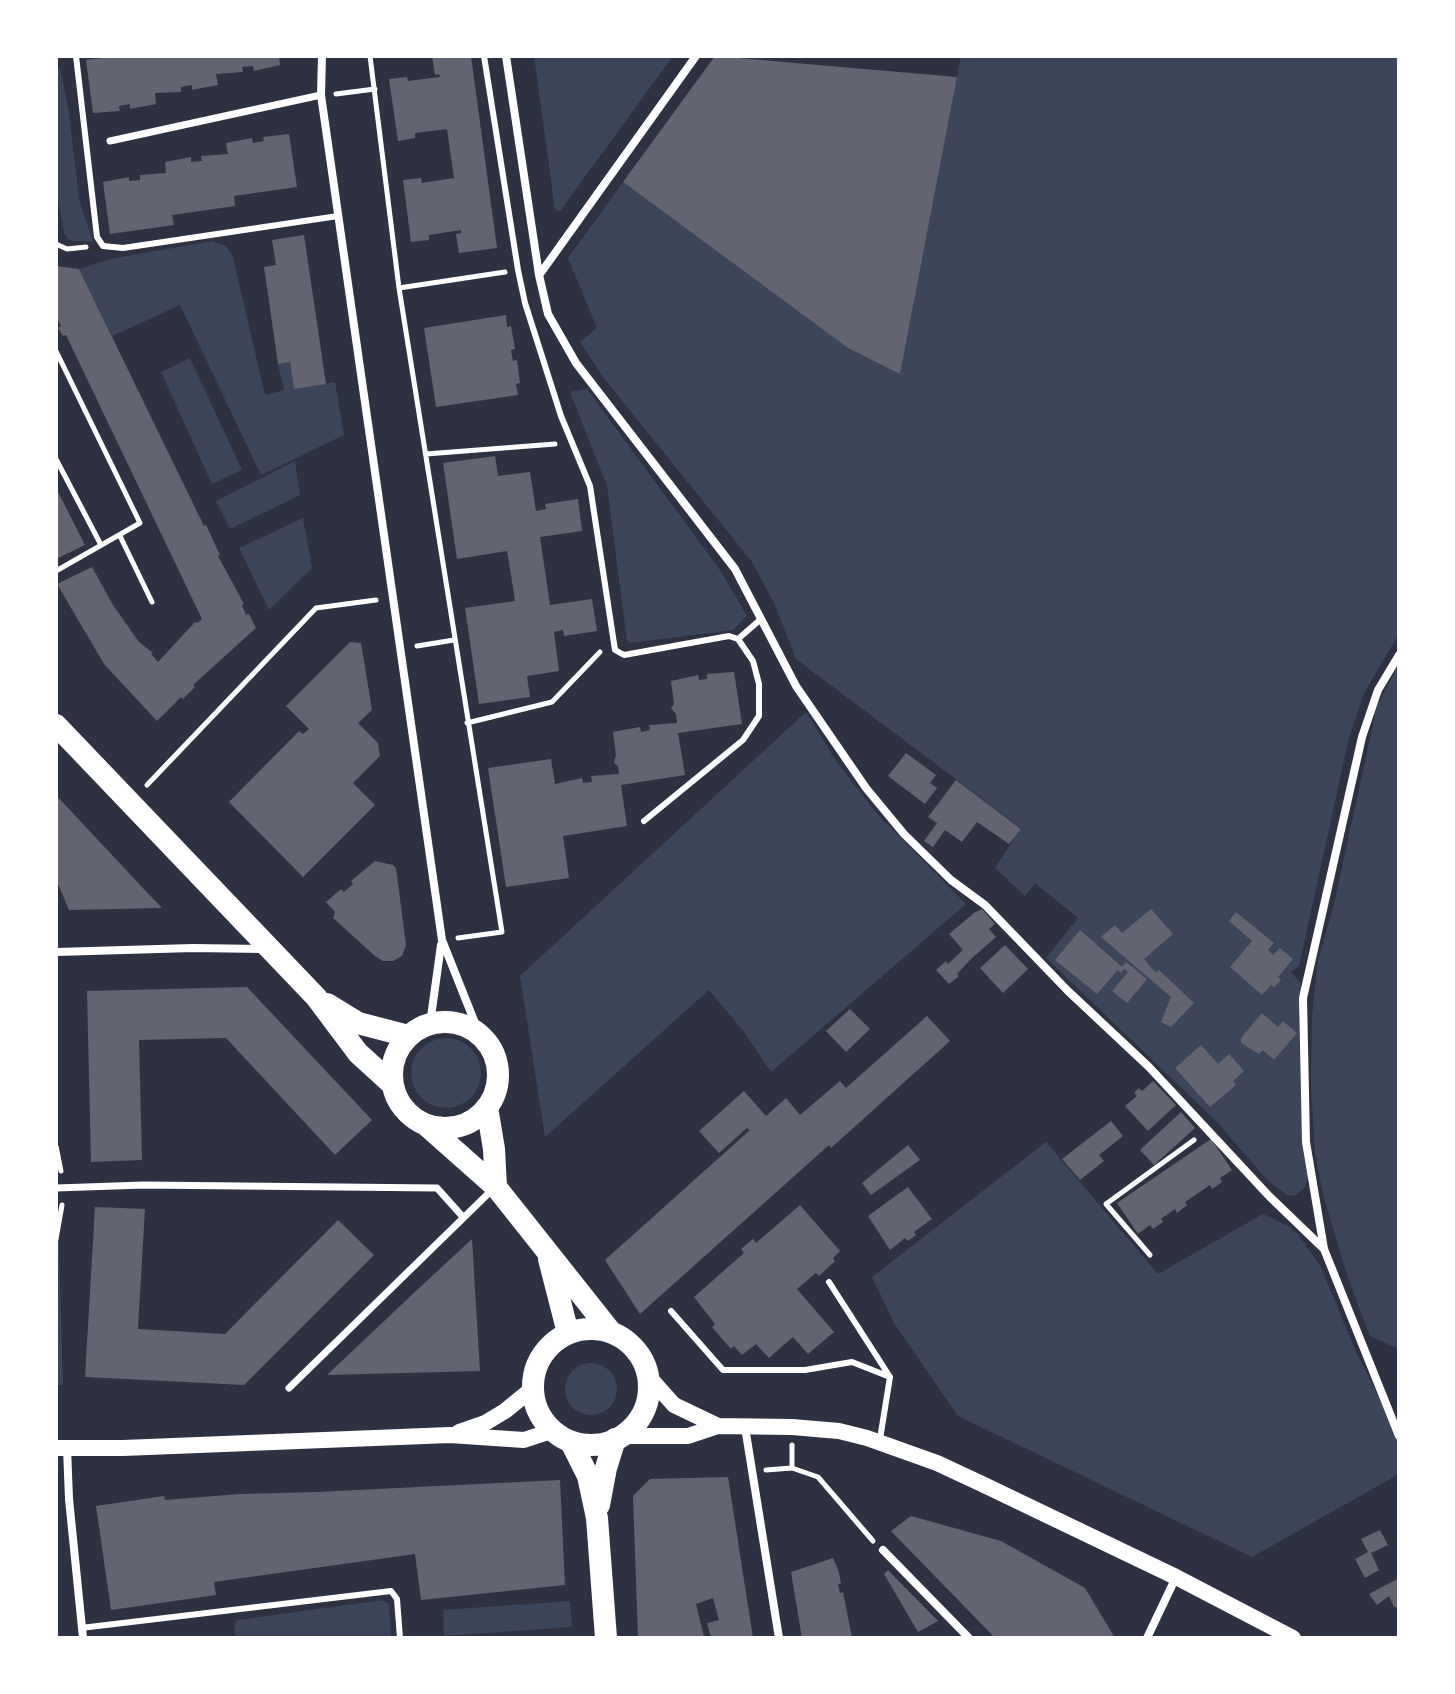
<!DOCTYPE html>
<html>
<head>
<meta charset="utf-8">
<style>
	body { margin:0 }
	#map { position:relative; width:1455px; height:1694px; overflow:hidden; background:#2d3142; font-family:"Golos Text",sans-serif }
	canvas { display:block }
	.frame { position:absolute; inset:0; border:58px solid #fff; pointer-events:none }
</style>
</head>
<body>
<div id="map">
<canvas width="1455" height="1694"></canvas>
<div class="frame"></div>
</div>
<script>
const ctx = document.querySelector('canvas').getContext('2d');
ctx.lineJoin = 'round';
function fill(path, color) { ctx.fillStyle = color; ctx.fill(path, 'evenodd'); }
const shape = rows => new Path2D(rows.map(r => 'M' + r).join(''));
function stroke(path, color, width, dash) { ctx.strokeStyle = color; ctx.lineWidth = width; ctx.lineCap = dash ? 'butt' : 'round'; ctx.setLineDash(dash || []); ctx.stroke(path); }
fill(shape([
	[534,56,673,56,560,211,555,210],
	[961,56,1399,56,1399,634,1364,693,1349,738,1299,966,1291,972,1301,984,1299,1023,1303,1139,1309,1172,1305,1187,1295,1196,1287,1195,1268,1181,1218,1123,1046,958,1078,918,1035,883,1025,896,995,868,1021,828,796,659,774,603,752,562,603,377,580,342,597,328,568,258,623,182,848,348,900,373],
	[60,68,69,112,79,199,93,242,74,241,68,239,64,233,56,187,56,69],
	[212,241,226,246,233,257,265,395,284,390,278,364,290,362,295,389,335,382,344,435,261,475,180,305,112,336,79,269,110,259],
	[190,358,242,470,212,484,161,372],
	[587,389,720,570,747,616,733,630,630,643,627,641,607,486,570,392],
	[295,461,300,495,230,529,216,501],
	[303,518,312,568,269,610,239,548],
	[1399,663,1399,1349,1370,1336,1349,1281,1324,1199,1315,1154,1311,1088,1312,1015,1318,960,1334,904,1377,706],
	[806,712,836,761,878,815,966,904,771,1072,745,1033,709,990,545,1137,520,976],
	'411 1073a35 35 0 1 1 70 0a35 35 0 1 1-70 0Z',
	[56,1139,63,1385,56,1385],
	[1046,1142,1158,1274,1263,1214,1290,1227,1298,1234,1320,1265,1357,1354,1382,1404,1399,1446,1399,1474,1252,1557,958,1416,894,1323,872,1277],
	'565 1389a26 26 0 1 1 52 0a26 26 0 1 1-52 0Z',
	[383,1600,389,1605,391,1638,236,1638,234,1626,237,1620],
	[570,1601,572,1627,444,1636,443,1610]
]), '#3c4559');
fill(shape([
	[118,56,279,56,280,65,254,71,253,66,242,67,243,72,216,74,218,85,192,90,192,85,181,87,181,92,155,93,156,104,130,109,130,104,119,106,120,111,93,113,86,60],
	[432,56,471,56,497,248,459,253,456,234,461,233,461,230,429,235,429,240,411,242,403,180,421,178,422,183,454,178,447,129,415,133,415,138,398,141,389,79,407,77,408,81,440,77,439,74,435,75],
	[715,56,957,77,900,374,848,348,623,182],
	[289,134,297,187,234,196,235,206,172,215,174,225,110,234,103,182,129,177,129,181,140,180,140,175,166,173,165,162,191,157,191,162,202,161,201,156,228,154,226,143,252,138,253,143,259,142,264,141,263,137],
	[304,235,326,384,294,389,290,362,278,364,264,267,276,265,272,240],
	[56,266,79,269,204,526,206,525,220,555,218,556,244,604,242,605,246,615,249,614,256,628,193,685,195,687,183,699,181,697,157,721,104,664,57,584,92,567,113,605,139,642,153,653,151,654,158,662,195,622,197,623,202,619,76,356,66,335,63,336,58,328,61,326,56,316],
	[506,315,507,327,511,326,515,349,511,350,513,361,517,360,520,383,516,384,518,395,436,407,424,328],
	[495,456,498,476,530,472,536,511,546,509,545,504,578,499,582,531,540,537,550,605,592,599,597,631,564,636,563,630,554,632,559,671,527,676,530,697,479,704,465,608,515,601,511,575,507,551,457,559,443,463],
	[56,488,85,545,56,559],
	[350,642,361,643,372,710,358,723,378,743,380,756,353,783,375,805,303,877,229,802,299,731,303,734,309,729,286,706],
	[734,672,742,724,678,733,685,775,621,785,627,826,563,836,569,878,506,887,488,768,551,759,555,784,582,778,583,783,592,782,591,776,619,774,618,766,614,763,616,755,613,732,640,727,641,732,650,730,649,725,677,723,676,714,671,708,674,704,671,681,698,675,699,680,707,679,707,674],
	[906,753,936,775,930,783,937,788,925,804,888,776],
	[956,780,1021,829,1009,844,977,822,962,842,945,830,933,847,924,841,937,823,928,817],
	[56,795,141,886,162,908,69,910,56,879],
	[375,861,393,865,396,868,406,945,402,956,393,961,383,961,375,956,333,918,335,912,326,902,341,889,344,892,353,884,351,881],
	[982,909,995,924,989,929,996,937,971,959,957,974,959,976,949,984,936,970,946,961,948,964,963,950,949,934,974,913],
	[1151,909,1173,934,1144,959,1156,973,1159,970,1194,1003,1171,1027,1161,1022,1171,997,1101,937,1115,925,1122,933],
	[1236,912,1274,943,1268,950,1273,955,1280,948,1293,959,1278,977,1281,980,1274,988,1271,985,1262,995,1230,967,1252,941,1229,921],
	[1080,930,1122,967,1126,962,1147,979,1127,1003,1112,991,1128,972,1124,969,1121,973,1118,970,1097,994,1055,960],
	[1005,945,1028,969,1003,993,980,968],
	[247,987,372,1120,335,1155,226,1038,139,1040,142,1160,91,1162,87,991],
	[850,1009,870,1029,846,1052,826,1031],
	[1262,1013,1278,1027,1283,1021,1297,1033,1274,1060,1263,1050,1259,1054,1241,1043,1241,1038],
	[927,1016,950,1041,831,1148,829,1145,640,1314,605,1260,750,1130,747,1128,719,1153,699,1131,744,1091,766,1116,786,1098,800,1115,840,1081,846,1088],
	[1201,1045,1218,1064,1229,1054,1244,1071,1233,1081,1236,1085,1210,1107,1175,1068],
	[1153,1081,1176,1105,1148,1131,1125,1106,1137,1096,1134,1093,1139,1088,1142,1091],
	[1181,1112,1195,1128,1154,1165,1140,1150],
	[1111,1121,1123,1136,1099,1155,1104,1161,1080,1180,1062,1159],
	[1211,1139,1232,1170,1220,1178,1222,1182,1212,1189,1210,1185,1185,1202,1187,1205,1177,1213,1175,1209,1161,1219,1163,1222,1153,1229,1150,1225,1138,1234,1117,1203],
	[908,1145,920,1160,871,1195,862,1183],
	[908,1187,932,1219,914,1232,916,1235,908,1241,905,1238,890,1250,868,1216],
	[800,1205,840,1251,833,1258,835,1261,819,1276,816,1273,797,1289,834,1332,808,1354,793,1337,769,1358,756,1344,742,1355,734,1346,731,1349,712,1327,715,1324,694,1297,744,1253,741,1249,753,1239,756,1243],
	[95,1207,145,1209,138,1329,225,1334,338,1220,374,1255,244,1385,85,1377],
	[472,1239,480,1371,327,1375,417,1290],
	[728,1477,753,1638,711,1638,707,1623,719,1620,713,1598,696,1604,704,1637,638,1638,633,1496,650,1479],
	[560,1480,565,1585,421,1600,415,1554,214,1582,216,1595,111,1610,96,1506,164,1496,165,1500,240,1494,317,1492],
	[911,1516,1001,1541,1085,1588,1115,1638,995,1638,891,1531],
	[1380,1530,1388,1545,1371,1553,1379,1570,1365,1578,1355,1559,1368,1552,1361,1539],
	[833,1558,839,1572,841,1584,838,1584,840,1593,843,1592,852,1637,802,1638,791,1572],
	[888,1570,938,1621,918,1632,884,1574],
	[1399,1578,1399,1608,1394,1607,1389,1596,1377,1605,1369,1594]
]), '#626471');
stroke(shape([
	[370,56,399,288,502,932,458,938],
	[336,94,375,89],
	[56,244,67,249,86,247],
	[399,288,505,272],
	[56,351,140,523,56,571],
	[426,454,555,444],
	[56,459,101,545],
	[120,536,152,602],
	[417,646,454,640],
	[467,723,552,702,600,652],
	[147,785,316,608,376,600],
	[56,1146,61,1171],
	[56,1239,62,1205],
	[1150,1255,1106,1204,1194,1140],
	[792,1468,792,1445],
	[766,1470,792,1468,818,1477,873,1541]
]), '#fff', 5);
stroke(shape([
	[76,56,97,237,103,246,123,248,338,216],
	[484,56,518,270,525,303,561,416,590,486,615,650,624,655,729,636,738,639,753,661,759,684,759,716,743,740,644,821],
	[738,639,761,619],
	[829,1282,890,1377,880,1439],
	[671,1311,723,1370,805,1370,852,1362,890,1377],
	[81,1628,391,1591,397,1599,400,1638]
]), '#fff', 6);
stroke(shape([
	[110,141,321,95],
	[56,1188,144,1185,437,1188,463,1217],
	[289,1388,494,1188]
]), '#fff', 7);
stroke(shape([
	[322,56,321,95,442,940,479,1033],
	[506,56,539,275,548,314,576,363,735,569,796,686,866,788,904,834,951,880,985,905,1068,991,1149,1067,1269,1196,1324,1249],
	[540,274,696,56],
	[1399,655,1378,690,1362,737,1303,998,1306,1142,1324,1249,1399,1436],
	[56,952,193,948,263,949],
	[430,1024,441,945],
	[745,1427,779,1638],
	[67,1448,69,1499,83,1638],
	[883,1550,969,1638],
	[1147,1638,1176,1577]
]), '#fff', 8);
stroke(shape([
	[649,1377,674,1405,718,1426],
	[459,1432,485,1423,505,1411,532,1389],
	[623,1436,688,1436,718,1426,792,1427,839,1431,867,1438,937,1463,982,1484,1176,1577,1293,1638],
	[56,1448,123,1448,450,1435,524,1440,551,1431]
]), '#fff', 16);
stroke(shape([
	[56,725,316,997,358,1053,392,1084],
	[327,1004,358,1023,408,1036],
	'392 1075a53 53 0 1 1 106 0a53 53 0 1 1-106 0Z',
	[487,1107,494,1149,496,1187],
	[426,1125,496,1187,611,1332],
	[549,1259,568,1333],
	'533 1387a58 58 0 1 1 116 0a58 58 0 1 1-116 0Z',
	[571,1442,588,1476,597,1518,606,1638],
	[599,1505,606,1468,615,1439]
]), '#fff', 22);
</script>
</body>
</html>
